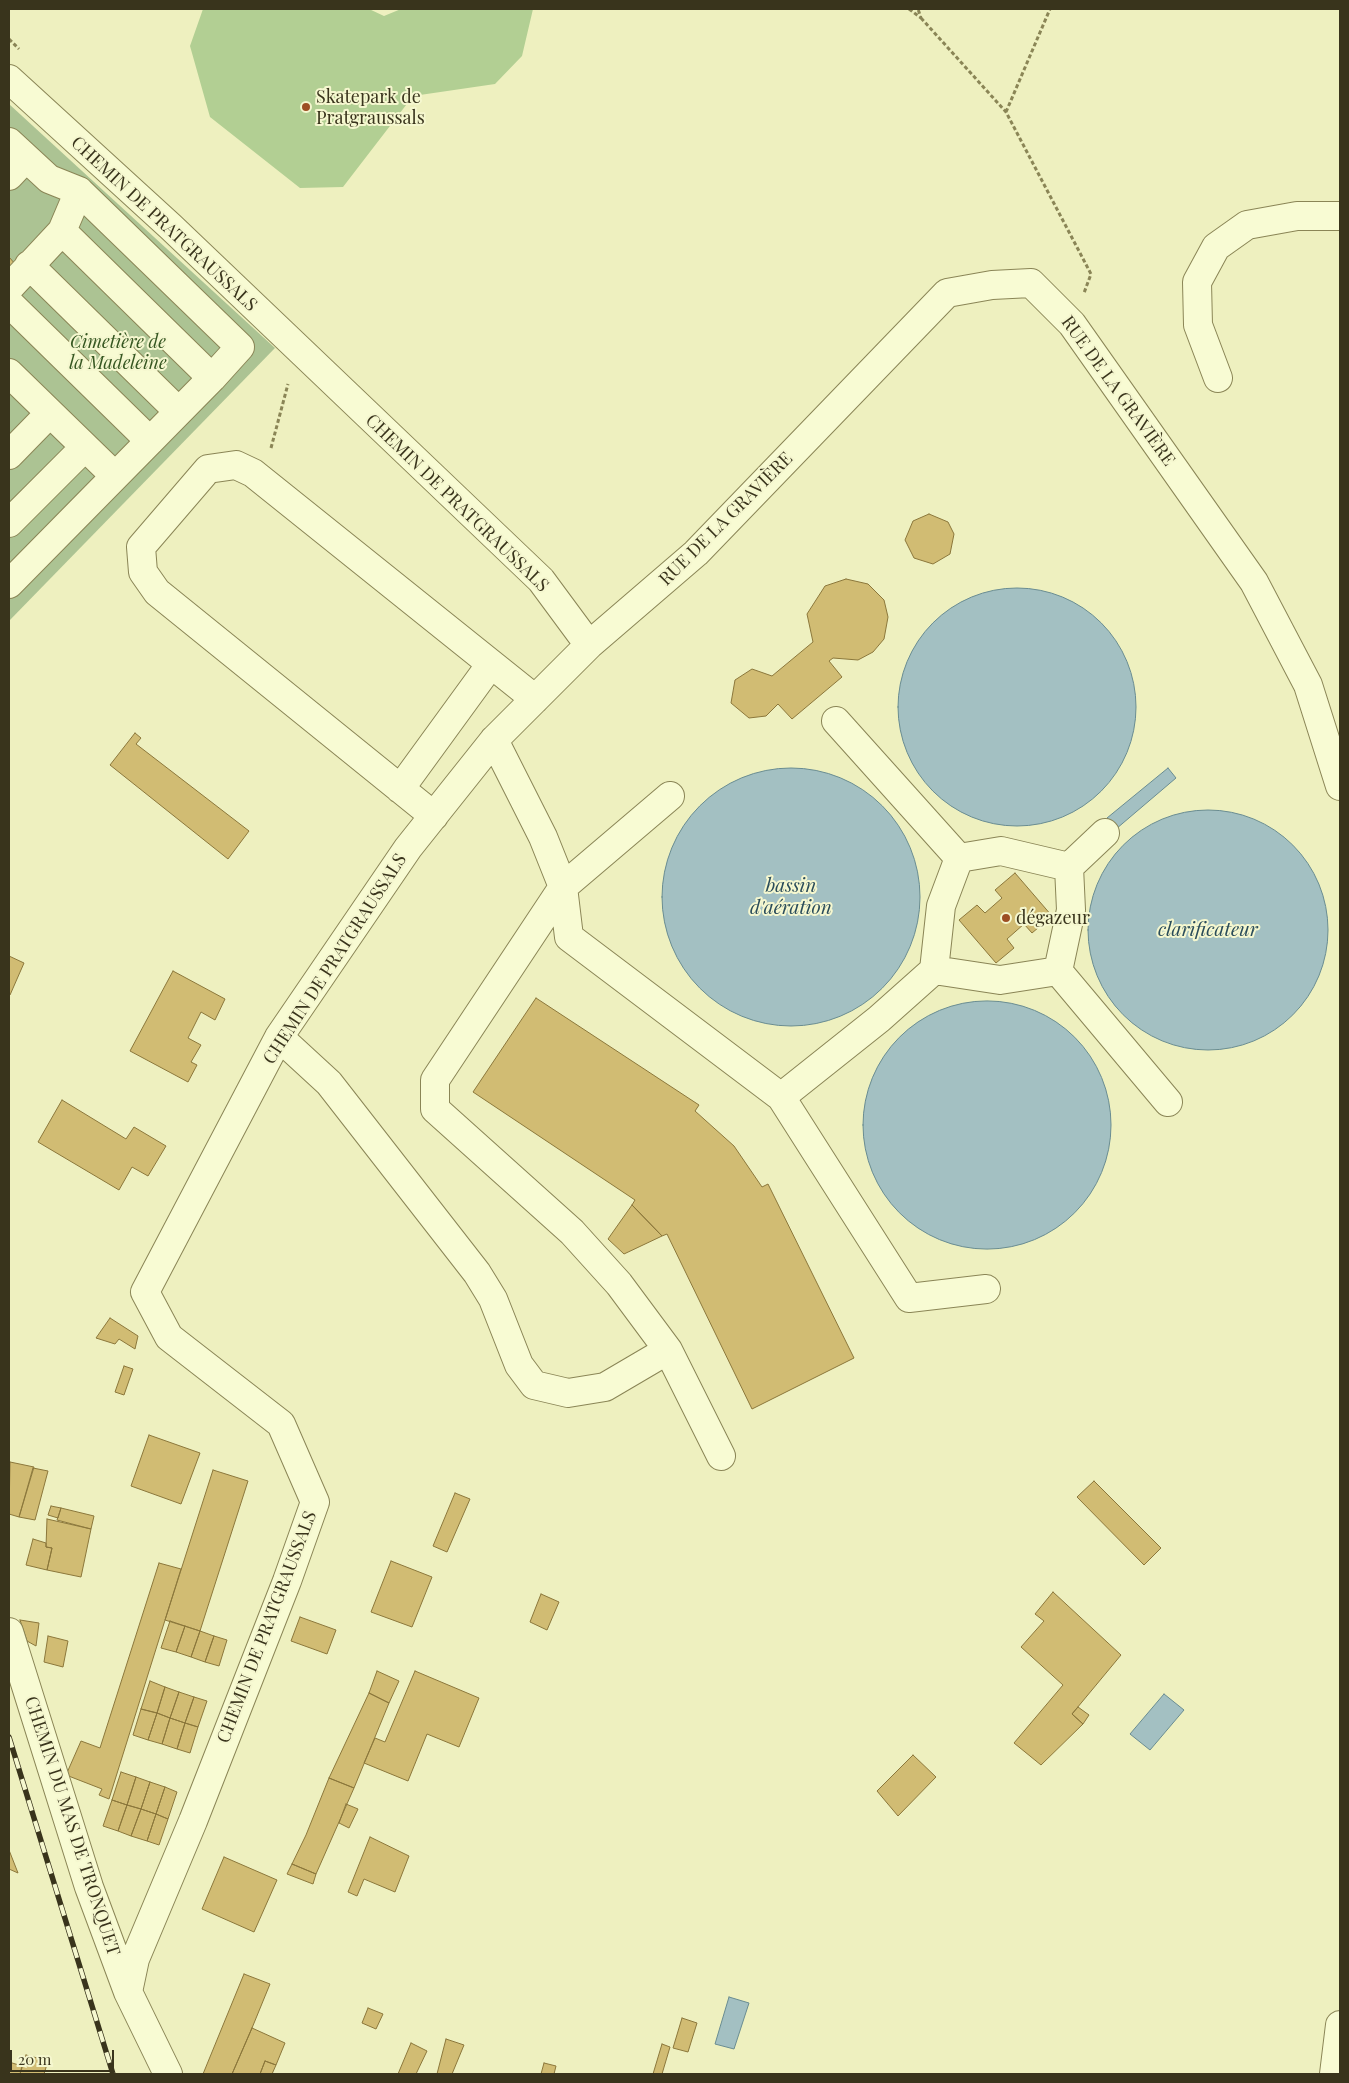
<!DOCTYPE html>
<html>
<head>
<meta charset="utf-8">
<style>
	body { margin:0 }
	#map { position:relative; width:1349px; height:2083px; overflow:hidden; background:#eef0bf; font-family:"Playfair Display",serif }
	canvas { display:block }
	.frame { position:absolute; inset:0; border:10px solid #39341c; pointer-events:none }
	.scale { position:absolute; left:10px; top:2050px; width:104px; height:22px; box-sizing:border-box; border:2px solid #39341c; border-top:0; padding-left:6px; font-size:15px; line-height:18px; white-space:nowrap; color:#39341c; -webkit-text-stroke:4px #f5f7cf; paint-order:stroke }
</style>
</head>
<body>
<div id="map">
<canvas width="1349" height="2083"></canvas>
<div class="frame"></div>
<div class="scale">20 m</div>
</div>
<script>
const ctx = document.querySelector('canvas').getContext('2d');
ctx.lineJoin = 'round';
function fill(path, color) { ctx.fillStyle = color; ctx.fill(path, 'evenodd'); }
const shape = rows => new Path2D(rows.map(r => 'M' + r).join(''));
function stroke(path, color, width, dash) { ctx.strokeStyle = color; ctx.lineWidth = width; ctx.lineCap = dash ? 'butt' : 'round'; ctx.setLineDash(dash || []); ctx.stroke(path); }
function drawText(font, color, halo, rows, align = 'center') {
  ctx.font = font + ' "Playfair Display",serif'; ctx.lineWidth = 4; ctx.setLineDash([]); ctx.textBaseline = 'middle'; ctx.strokeStyle = halo; ctx.fillStyle = color; for (const [text, x, y, turn = 0] of rows) {
    ctx.save(); ctx.translate(x, y); ctx.rotate((+turn || 0) * Math.PI / 180); ctx.textAlign = isNaN(turn) ? turn : align; if (halo) ctx.strokeText(text, 0, 0); ctx.fillText(text, 0, 0); ctx.restore();
  }
}
fill(shape([
	[203,9,369,9,384,16,401,9,533,9,522,56,495,84,413,96,343,187,300,188,210,117,190,46]
]), '#b2cf93');
fill(shape([
	[9,104,275,348,9,621]
]), '#acc393');
const water = shape([
	'898 707a119 119 0 1 1 238 0a119 119 0 1 1-238 0Z',
	'662 897a129 129 0 1 1 258 0a129 129 0 1 1-258 0Z',
	[1168,768,1176,778,1116,829,1107,818,1168,768],
	'1088 930a120 120 0 1 1 240 0a120 120 0 1 1-240 0Z',
	'863 1125a124 124 0 1 1 248 0a124 124 0 1 1-248 0Z',
	[1164,1694,1184,1710,1150,1750,1130,1734,1164,1694],
	[729,1997,749,2003,734,2049,715,2044,729,1997]
]);
fill(water, '#a3c0c2');
stroke(water, '#698c91', 1);
const building = shape([
	[9,257,16,265,9,272,9,257],
	[929,514,948,522,954,534,950,554,933,564,914,558,905,540,913,521,929,514],
	[846,579,868,584,884,600,888,617,884,639,873,652,858,660,833,658,829,661,842,677,792,719,778,704,766,716,749,718,731,703,735,680,752,669,772,676,813,642,807,614,825,586,846,579],
	[135,733,141,738,136,744,249,831,228,859,110,765,135,733],
	[1015,873,1052,916,1032,933,1024,924,1007,939,1014,948,996,963,959,920,977,905,985,913,1002,898,995,890,1015,873],
	[9,956,24,963,10,995,9,995,9,956],
	[173,971,225,999,215,1020,201,1012,188,1038,201,1045,191,1062,197,1065,188,1082,130,1051,173,971],
	[536,998,699,1105,695,1111,734,1146,762,1187,768,1184,854,1358,752,1409,667,1234,662,1236,632,1205,635,1200,473,1092,536,998],
	[62,1100,126,1139,134,1127,166,1146,148,1176,132,1167,119,1190,38,1142,62,1100],
	[632,1205,662,1236,624,1254,608,1239,632,1205],
	[110,1318,138,1336,135,1349,119,1339,115,1344,96,1338,110,1318],
	[124,1366,133,1369,124,1395,115,1392,124,1366],
	[149,1435,200,1453,181,1504,131,1486,149,1435],
	[10,1462,34,1467,19,1517,9,1514,10,1462],
	[33,1468,48,1471,35,1520,19,1517,33,1468],
	[213,1470,248,1481,200,1631,165,1620,213,1470],
	[1094,1481,1161,1548,1144,1565,1077,1497,1094,1481],
	[455,1493,470,1499,447,1552,433,1546,455,1493],
	[51,1506,61,1508,58,1518,48,1515,51,1506],
	[61,1508,94,1516,91,1529,57,1520,61,1508],
	[47,1519,91,1529,81,1577,47,1570,52,1548,46,1547,47,1519],
	[33,1539,46,1543,46,1547,52,1548,47,1570,26,1565,33,1539],
	[391,1561,432,1577,412,1627,371,1612,391,1561],
	[159,1563,181,1569,109,1799,99,1795,102,1789,66,1775,81,1741,100,1748,159,1563],
	[1053,1592,1121,1655,1072,1714,1083,1724,1041,1765,1014,1743,1063,1685,1021,1647,1044,1621,1035,1614,1053,1592],
	[541,1594,559,1602,547,1630,530,1622,541,1594],
	[300,1617,336,1630,327,1654,291,1641,300,1617],
	[20,1620,39,1623,36,1646,27,1641,20,1620],
	[170,1621,185,1626,176,1652,161,1648,170,1621],
	[185,1626,200,1631,191,1657,176,1652,185,1626],
	[200,1631,214,1636,205,1662,191,1657,200,1631],
	[48,1636,68,1641,63,1667,44,1662,48,1636],
	[214,1636,227,1640,219,1666,205,1662,214,1636],
	[377,1671,399,1681,389,1703,369,1693,377,1671],
	[415,1671,479,1698,459,1747,427,1734,408,1781,364,1763,375,1738,385,1742,415,1671],
	[150,1681,165,1687,157,1713,141,1709,150,1681],
	[165,1687,179,1692,170,1718,157,1713,165,1687],
	[179,1692,194,1697,185,1723,170,1718,179,1692],
	[369,1693,389,1703,354,1788,329,1778,369,1693],
	[194,1697,207,1701,198,1727,185,1723,194,1697],
	[1078,1707,1089,1715,1083,1724,1072,1714,1078,1707],
	[141,1709,157,1713,148,1740,133,1735,141,1709],
	[157,1713,170,1718,162,1744,148,1740,157,1713],
	[170,1718,185,1723,177,1749,162,1744,170,1718],
	[185,1723,198,1727,190,1753,177,1749,185,1723],
	[913,1755,936,1777,898,1816,877,1791,913,1755],
	[121,1772,136,1777,127,1805,112,1800,121,1772],
	[136,1777,150,1782,141,1809,127,1805,136,1777],
	[329,1778,354,1788,316,1874,292,1864,306,1835,329,1778],
	[150,1782,165,1787,156,1814,141,1809,150,1782],
	[165,1787,177,1792,168,1819,156,1814,165,1787],
	[112,1800,127,1805,118,1831,103,1826,112,1800],
	[346,1804,358,1809,349,1828,339,1823,346,1804],
	[127,1805,141,1809,131,1836,118,1831,127,1805],
	[141,1809,156,1814,147,1841,131,1836,141,1809],
	[156,1814,168,1819,159,1845,147,1841,156,1814],
	[370,1837,409,1856,395,1892,364,1879,357,1896,348,1892,370,1837],
	[9,1850,18,1873,9,1869,9,1850],
	[224,1857,277,1880,254,1932,202,1909,224,1857],
	[292,1864,316,1874,313,1884,287,1874,292,1864],
	[244,1974,270,1984,252,2028,232,2074,203,2074,244,1974],
	[368,2008,383,2014,376,2029,362,2023,368,2008],
	[682,2018,697,2023,688,2052,673,2048,682,2018],
	[252,2028,285,2043,276,2065,265,2061,260,2074,232,2074,252,2028],
	[446,2039,464,2045,452,2074,437,2074,446,2039],
	[411,2043,427,2051,416,2074,398,2074,411,2043],
	[662,2044,670,2047,662,2074,653,2074,662,2044],
	[26,2055,48,2061,44,2074,20,2074,26,2055],
	[265,2061,276,2065,272,2074,260,2074,265,2061],
	[9,2062,22,2066,20,2074,9,2074,9,2062],
	[544,2063,556,2066,554,2074,541,2074,544,2063]
]);
fill(building, '#d1bc73');
stroke(building, '#8b773b', 1);
const minor = shape([
	[9,79,171,227,541,580,589,645,494,740,408,848,279,1037,145,1292,169,1337,281,1424,315,1502,287,1581,193,1821,135,1959,128,1992],
	[9,142,49,179,79,191,240,347,212,378,9,584],
	[9,176,26,158],
	[62,231,212,378],
	[29,265,178,411],
	[9,288,62,231,79,191],
	[9,303,150,441],
	[9,373,115,476],
	[1218,378,1198,325,1197,282,1216,247,1247,225,1297,216,1340,216],
	[9,455,50,413],
	[9,523,85,447],
	[589,645,696,553,947,293,992,285,1031,283,1072,324,1254,582,1308,685,1340,786],
	[836,721,959,858,1001,851,1069,867],
	[494,740,543,837,563,887,569,937,781,1097,909,1298,986,1289],
	[400,789,491,664],
	[670,796,563,887,435,1080,435,1109,572,1232,619,1284,668,1350,721,1456],
	[434,816,157,592,143,572,141,547,208,469,236,465,253,473,535,699],
	[1105,833,1069,867,1071,910,1058,971,1168,1102],
	[959,858,941,906,934,970,1000,980,1058,971],
	[279,1037,329,1083,477,1273,493,1299,519,1365,534,1385,568,1393,605,1387,668,1350],
	[781,1097,879,1019,934,970],
	[9,1632,89,1887,128,1992,168,2074],
	[1334,2074,1340,2025]
]);
stroke(minor, '#8a8556', 30);
stroke(shape([
	[909,9,921,18,918,9],
	[921,18,1006,112,1091,274,1084,293],
	[9,39,19,49],
	[1006,112,1050,9],
	[271,448,288,384]
]), '#8a8556', 3, [4, 2.5]);
stroke(minor, '#f8fbd3', 28);
const rail = shape([
	[9,1737,113,2074]
]);
stroke(rail, '#39341c', 5.5);
stroke(rail, '#f5f7cf', 4, [11]);
for (const [x, y, r, color] of [
	[306,107,5,"#9d4e23"],
	[1006,918,5,"#9d4e23"]
]) { const dot = new Path2D(); dot.arc(x, y, r, 0, 2 * Math.PI); ctx.fillStyle = color; ctx.fill(dot); stroke(dot, '#f5f7cf', 2); }
drawText('18px', '#39341c', '#f5f7cf', [
	["Skatepark de",316,97],
	["Pratgraussals",316,118],
	["dégazeur",1016,918]
], 'left');
drawText('18px', '#39341c', '#f5f7cf', [
	["CHEMIN DE PRATGRAUSSALS",164,224,43],
	["RUE DE LA GRAVIÈRE",1118,391,54],
	["CHEMIN DE PRATGRAUSSALS",457,503,44],
	["RUE DE LA GRAVIÈRE",726,519,-45],
	["CHEMIN DE PRATGRAUSSALS",335,959,-57],
	["CHEMIN DE PRATGRAUSSALS",267,1627,-69],
	["CHEMIN DU MAS DE TRONQUET",72,1826,72]
]);
drawText('italic 18px', '#365721', '#f5f7cf', [
	["Cimetière de",118,342],
	["la Madeleine",118,363]
]);
drawText('italic 19px', '#2a4c5a', '#f5f7cf', [
	["bassin",791,886],
	["d'aération",791,908],
	["clarificateur",1208,930]
]);
</script>
</body>
</html>
